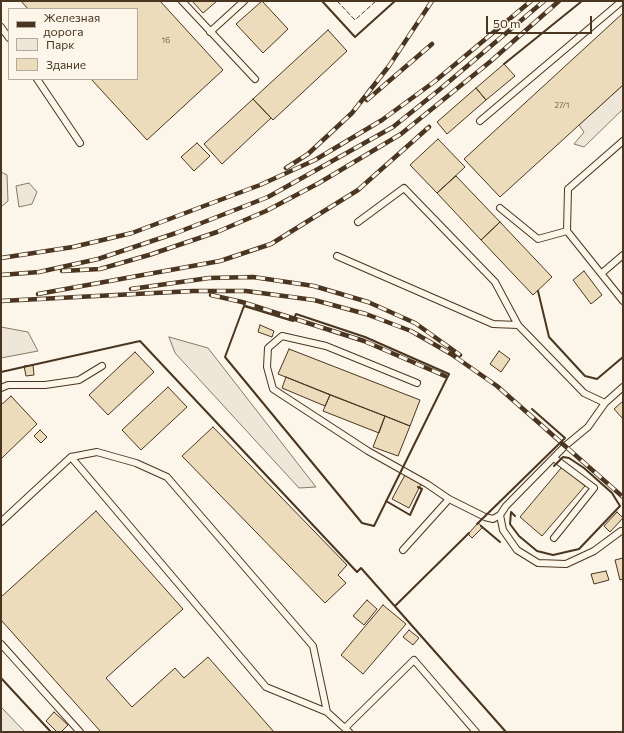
<!DOCTYPE html>
<html>
<head>
<meta charset="utf-8">
<style>
	body { margin:0 }
	#map { position:relative; width:624px; height:733px; overflow:hidden; background:#fbf6e9; font-family:Commissioner,sans-serif }
	canvas { display:block }
	.frame { position:absolute; inset:0; border:2px solid #4a3520; pointer-events:none }
	.legend { position:absolute; left:8px; top:8px; width:130px; height:72px; box-sizing:border-box; background:#fbf6e9; border:1px solid #b4a999; margin:0; padding:5px 7px; list-style:none; font-size:12px; color:#4a3520 }
	.legend li { display:flex; align-items:center; gap:8px; height:20px }
	.legend b { width:20px; border:1px solid #b4a999 }
	.scale { position:absolute; left:486px; top:16px; width:106px; height:18px; box-sizing:border-box; border:2px solid #4a3520; border-top:0; padding-left:5px; font-size:12px; line-height:14px; white-space:nowrap; color:#4a3520; -webkit-text-stroke:3px #fbf6e9; paint-order:stroke }
</style>
</head>
<body>
<div id="map">
<canvas width="624" height="733"></canvas>
<div class="frame"></div>
<ul class="legend">
<li><b style="height:5px;background:#4a3520"></b>Железная дорога</li>
<li><b style="height:11px;background:#ede6d9"></b>Парк</li>
<li><b style="height:11px;background:#ecdcbc"></b>Здание</li>
</ul>
<div class="scale">50 m</div>
</div>
<script>
const ctx = document.querySelector('canvas').getContext('2d');
ctx.lineJoin = 'round';
function fill(path, color) { ctx.fillStyle = color; ctx.fill(path, 'evenodd'); }
const shape = rows => new Path2D(rows.map(r => 'M' + r).join(''));
function stroke(path, color, width, dash) { ctx.strokeStyle = color; ctx.lineWidth = width; ctx.lineCap = dash ? 'butt' : 'round'; ctx.setLineDash(dash || []); ctx.stroke(path); }
function drawText(font, color, halo, rows, align = 'center') {
  ctx.font = font + ' Commissioner,sans-serif'; ctx.lineWidth = 3; ctx.setLineDash([]); ctx.textBaseline = 'middle'; ctx.strokeStyle = halo; ctx.fillStyle = color; for (const [text, x, y, turn = 0] of rows) {
    ctx.save(); ctx.translate(x, y); ctx.rotate((+turn || 0) * Math.PI / 180); ctx.textAlign = isNaN(turn) ? turn : align; if (halo) ctx.strokeText(text, 0, 0); ctx.fillText(text, 0, 0); ctx.restore();
  }
}
const green = shape([
	[623,85,623,109,584,147,574,144,584,132,579,125,623,85],
	[1,172,7,175,8,201,1,207,1,172],
	[29,183,37,192,32,204,19,207,16,186,29,183],
	[1,327,28,332,38,351,1,358,1,327],
	[169,337,208,348,316,487,299,488,175,353,169,337],
	[1,707,25,732,1,732,1,707]
]);
fill(green, '#ede6d9');
stroke(green, '#887966', 1);
const building = shape([
	[21,1,160,1,223,70,147,140,91,79,137,79,137,9,28,9,21,1],
	[192,1,217,1,203,13,192,1],
	[262,1,288,29,263,53,236,24,262,1],
	[623,13,623,85,500,197,464,159,623,13],
	[328,30,347,51,273,120,253,99,328,30],
	[504,64,515,76,486,100,476,88,504,64],
	[476,88,486,100,447,134,437,122,476,88],
	[253,99,271,118,222,164,204,144,253,99],
	[438,139,465,167,437,193,410,165,438,139],
	[197,143,210,156,194,171,181,157,197,143],
	[456,176,500,222,481,240,437,193,456,176],
	[500,222,552,277,533,295,481,240,500,222],
	[584,271,602,295,591,304,573,280,584,271],
	[260,325,274,331,272,337,258,332,260,325],
	[289,349,420,400,410,426,278,374,289,349],
	[499,351,510,359,501,372,490,364,499,351],
	[135,352,154,372,108,415,89,395,135,352],
	[33,365,34,375,26,376,24,366,33,365],
	[286,377,330,395,325,406,282,388,286,377],
	[168,387,187,407,141,450,122,430,168,387],
	[330,395,385,416,379,433,323,411,330,395],
	[11,396,37,424,1,459,1,405,11,396],
	[623,401,623,419,614,409,623,401],
	[385,416,410,426,398,456,373,447,385,416],
	[213,427,347,565,338,575,346,583,325,603,182,456,213,427],
	[40,430,47,437,41,443,34,436,40,430],
	[562,467,585,486,542,536,520,517,562,467],
	[405,475,421,484,409,508,392,499,405,475],
	[96,511,183,609,106,678,132,707,175,668,184,678,208,657,274,732,101,732,1,620,1,597,96,511],
	[617,512,623,518,610,532,604,526,617,512],
	[478,523,483,527,472,538,468,534,478,523],
	[623,558,623,579,620,580,615,560,623,558],
	[606,571,609,580,594,584,591,574,606,571],
	[367,600,377,609,364,625,353,616,367,600],
	[383,605,406,624,363,674,341,655,383,605],
	[409,630,419,638,413,645,403,637,409,630],
	[54,712,68,725,61,732,57,732,46,721,54,712]
]);
fill(building, '#ecdcbc');
stroke(building, '#4a3520', 1);
const lane = shape([
	[182,1,255,79],
	[1,27,9,38],
	[210,32,244,1],
	[37,79,80,143],
	[480,121,622,1],
	[623,141,568,189,567,231,623,301],
	[500,208,538,239,567,231],
	[358,222,404,188,495,282,518,325,584,393,605,403],
	[337,256,493,324,518,325],
	[602,273,623,255],
	[417,383,326,346,282,336,268,348,267,367,273,389,368,451,427,484,449,499,485,517,493,519,500,515,506,506,565,446,588,427,605,403,623,387],
	[1,388,8,385,45,385,79,380,102,366],
	[71,457,266,687,327,712,349,732],
	[554,458,594,488,554,538],
	[500,515,503,530,517,550,538,563,566,564,594,551,621,531,623,531],
	[1,522,71,457,97,452,136,463,167,477,313,646,327,712],
	[403,550,449,499],
	[1,644,80,732],
	[345,728,414,660,476,732]
]);
stroke(lane, '#4a3520', 8);
stroke(lane, '#fbf6e9', 6);
const rail = shape([
	[367,100,432,44],
	[286,168,308,154,352,113,389,66,432,1],
	[1,258,73,247,132,233,260,185,315,160,382,120,434,82,531,1],
	[62,271,100,269,149,255,217,232,266,211,319,183,401,134,491,61,559,1],
	[1,275,39,272,98,259,176,233,268,197,393,127,439,90,544,1],
	[131,289,209,278,253,277,314,286,368,302,415,323,460,355],
	[38,294,220,261,271,244,358,190,429,127],
	[211,295,242,302,364,341,445,376],
	[1,301,193,291,246,291,314,300,366,314,411,331,451,354,497,386,623,497]
]);
stroke(rail, '#4a3520', 4.5);
stroke(rail, '#fbf6e9', 3, [9]);
stroke(shape([
	[337,1,355,20,376,1]
]), '#4a3520', 1, [5, 2]);
stroke(shape([
	[322,1,355,37,395,1],
	[504,64,582,1],
	[1,168,1,178],
	[538,291,549,337,585,376,597,379,623,357],
	[244,306,293,321,296,314,365,337,449,374,374,526,362,523,225,357,244,306],
	[1,372,140,341,357,572,361,568,506,732],
	[386,501,410,515,422,489,418,487],
	[515,516,511,512,510,524,519,536,537,551,553,555,579,549,620,506,612,493,584,468,569,458,563,457,554,466],
	[477,524,565,438,532,409],
	[481,526,500,542],
	[395,606,469,533],
	[1,678,51,732]
]), '#4a3520', 2);
drawText('8px', '#725f47', null, [
	["16",166,40],
	["27/1",562,105]
]);
</script>
</body>
</html>
